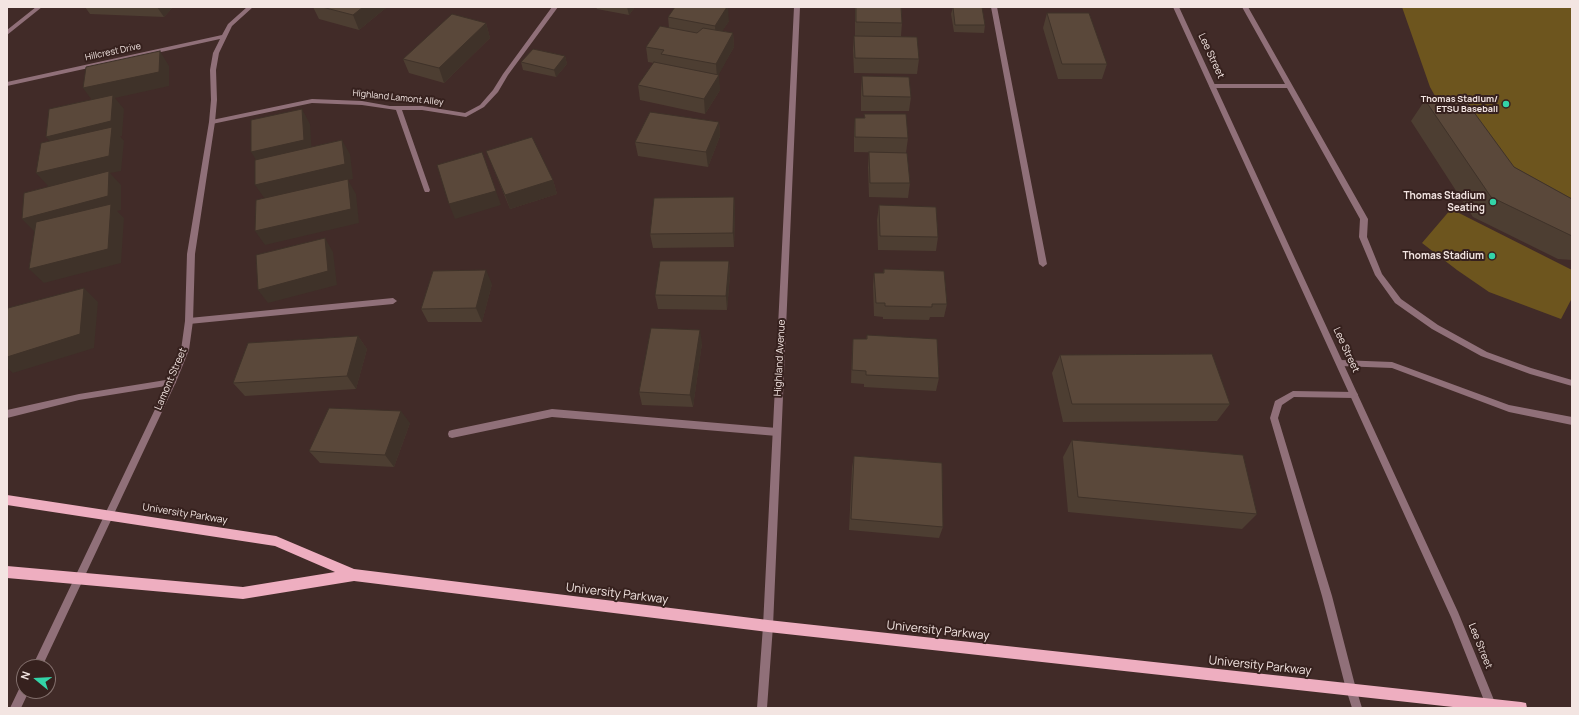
<!DOCTYPE html>
<html>
<head>
<meta charset="utf-8">
<style>
	body { margin:0 }
	#map { position:relative; width:1579px; height:715px; overflow:hidden; background:#412b28; font-family:Manrope,sans-serif }
	canvas { display:block }
	.frame { position:absolute; inset:0; border:8px solid #f3e5e2; pointer-events:none }
	.north { position:absolute; left:16px; top:659px; width:40px; height:40px; box-sizing:border-box; background:#36211e; border:1px solid #826f6c; border-radius:50%; rotate:288deg; font-size:11px; font-weight:700; line-height:16px; text-align:center; color:#f3e5e2 }
	.north::after { content:''; display:block; margin:auto; width:14px; height:18px; background:#33d4a8; clip-path:polygon(50% 0,100% 100%,50% 72%,0 100%) }
</style>
</head>
<body>
<div id="map">
<canvas width="1579" height="715"></canvas>
<div class="frame"></div>
<div class="north">N</div>
</div>
<script>
const ctx = document.querySelector('canvas').getContext('2d');
ctx.lineJoin = 'round';
function fill(path, color) { ctx.fillStyle = color; ctx.fill(path, 'evenodd'); }
const shape = rows => new Path2D(rows.map(r => 'M' + r).join(''));
function stroke(path, color, width, dash) { ctx.strokeStyle = color; ctx.lineWidth = width; ctx.lineCap = dash ? 'butt' : 'round'; ctx.setLineDash(dash || []); ctx.stroke(path); }
function drawText(font, color, halo, rows, align = 'center') {
  ctx.font = font + ' Manrope,sans-serif'; ctx.lineWidth = 4; ctx.setLineDash([]); ctx.textBaseline = 'middle'; ctx.strokeStyle = halo; ctx.fillStyle = color; for (const [text, x, y, turn = 0] of rows) {
    ctx.save(); ctx.translate(x, y); ctx.rotate((+turn || 0) * Math.PI / 180); ctx.textAlign = isNaN(turn) ? turn : align; if (halo) ctx.strokeText(text, 0, 0); ctx.fillText(text, 0, 0); ctx.restore();
  }
}
fill(shape([
	[1402,7,1572,7,1572,230,1449,121,1430,87],
	[1451,209,1572,270,1572,298,1561,319,1489,292,1457,270,1422,243]
]), '#6d551e');
fill(shape([
	[36,7,42,7,7,35,7,30,36,7],
	[552,7,558,7,508,75,498,92,484,107,466,117,422,110,402,110,430,190,429,192,425,192,424,190,396,110,362,105,312,103,212,124,209,122,212,120,312,99,362,101,390,106,422,106,465,113,480,105,493,90,503,74,552,7],
	[991,7,997,7,1047,264,1043,267,1039,264,991,7],
	[1242,7,1248,7,1368,219,1367,237,1382,274,1401,299,1438,325,1487,352,1531,368,1572,380,1572,386,1530,374,1481,356,1432,329,1395,303,1375,275,1359,237,1360,219,1287,88,1212,88,1209,86,1212,84,1285,84,1242,7],
	[393,298,397,301,393,304,189,324,185,321,189,318,393,298],
	[1340,360,1392,362,1509,405,1572,417,1572,425,1509,412,1392,368,1340,366,1337,365,1336,363,1337,361,1340,360],
	[172,379,175,380,176,382,175,384,172,385,79,400,7,418,7,410,79,394,172,379],
	[1293,391,1354,392,1357,393,1358,395,1357,397,1354,398,1294,397,1282,405,1278,418,1332,596,1356,689,1355,693,1351,694,1347,693,1346,689,1322,596,1270,418,1275,401,1293,391],
	[552,409,777,428,780,429,781,432,780,435,777,436,552,417,452,438,449,437,448,434,449,431,452,430,552,409]
]), '#907079');
fill(shape([
	[247,7,253,7,232,26,219,53,216,70,217,100,215,122,195,254,193,321,189,350,176,382,42,667,32,667,168,382,181,350,185,321,187,254,209,122,211,100,210,70,213,53,220,39,7,86,7,82,222,35,228,24,247,7],
	[794,7,800,7,773,626,767,708,757,708,763,626,794,7],
	[1173,7,1179,7,1458,612,1496,705,1495,708,1487,708,1451,617,1173,7],
	[1351,684,1355,685,1362,708,1352,708,1346,689,1347,685,1351,684],
	[24,686,24,691,29,691,21,708,10,708,20,687,24,686]
]), '#907079');
fill(shape([
	[7,495,276,536,354,569,768,620,1521,702,1526,703,1527,708,1462,708,768,632,354,581,243,599,7,578,7,566,243,587,335,572,275,546,7,505,7,495]
]), '#eeaec0');
fill(shape([
	[85,7,173,7,164,17,90,14],
	[313,7,387,7,359,30,319,19],
	[596,7,635,7,629,15,597,9],
	[855,7,901,7,902,23,901,36,919,59,917,74,854,73,853,50,854,36,855,36],
	[953,7,985,25,984,33,954,32,951,14],
	[1047,13,1107,64,1102,79,1058,79,1043,28],
	[668,17,729,21,722,31,733,33,734,47,718,75,720,90,705,114,640,100,638,85,654,63,648,62,646,47,669,28],
	[486,23,490,38,444,83,409,73,403,59],
	[565,56,567,64,556,77,523,70,521,62],
	[862,76,911,97,909,111,861,111,861,91],
	[1425,100,1514,167,1572,199,1572,260,1558,259,1473,217,1411,121],
	[864,114,908,138,906,153,854,152,854,132,855,118,864,118],
	[719,122,720,136,708,167,638,156,635,142],
	[486,151,553,180,557,194,510,209,492,165],
	[869,152,910,183,908,198,869,197,868,167],
	[734,197,735,211,734,247,653,248,650,234],
	[879,205,938,237,936,251,878,250,877,220],
	[729,261,730,275,727,310,658,309,655,295],
	[884,269,947,304,944,317,930,317,929,320,883,319,883,317,874,316,873,286,874,273,883,273],
	[492,284,482,322,428,322,421,309],
	[867,335,939,378,936,391,864,387,864,384,851,383,852,352,853,339,866,339],
	[358,336,367,349,356,389,245,396,233,383],
	[702,343,693,407,642,405,639,392],
	[1060,355,1230,404,1217,421,1063,422,1052,373],
	[410,423,394,467,320,463,309,451],
	[1072,440,1257,514,1242,529,1068,512,1063,457],
	[854,456,943,527,939,538,849,530,852,468]
]), '#4d3e32');
fill(shape([
	[157,7,173,7,164,17],
	[363,7,387,7,359,30,353,15],
	[627,7,635,7,629,15],
	[727,7,728,7,729,21,716,41,715,26],
	[486,23,490,38,444,83,439,68],
	[733,33,734,47,718,76,719,75,720,90,705,114,704,99,717,78,716,64],
	[160,51,169,66,169,86,115,98,124,109,122,136,120,136,124,141,121,171,110,173,121,185,121,210,117,211,124,218,121,263,44,283,29,269,36,233,22,219,49,187,36,173,59,151,46,137,94,103,83,88],
	[565,56,567,64,556,77,554,70],
	[302,109,310,124,312,155,260,166,251,152],
	[719,122,720,136,708,167,706,152],
	[342,140,350,154,353,179,348,180,356,194,359,223,265,245,255,231,265,199,255,185],
	[482,152,501,205,455,219,449,204],
	[553,180,557,194,510,209,505,195],
	[734,197,735,211,734,247,733,233],
	[325,238,333,252,337,285,268,303,258,290],
	[729,261,730,275,727,310,726,296],
	[486,270,492,284,482,322,476,308],
	[84,288,98,302,94,348,13,373,7,368,7,357],
	[700,330,702,343,693,407,690,395],
	[358,336,367,349,356,389,347,376],
	[401,411,410,423,394,467,385,455]
]), '#3f3229');
const building = shape([
	[322,7,363,7,353,15,322,7],
	[675,7,727,7,715,26,668,17,675,7],
	[856,7,901,7,902,23,856,22,856,7],
	[953,7,982,7,985,25,955,25,953,7],
	[1047,13,1089,13,1107,64,1062,64,1047,13],
	[452,14,486,23,439,68,403,59,452,14],
	[660,26,697,33,703,28,733,33,716,64,661,54,664,50,646,47,660,26],
	[854,36,917,37,919,59,855,58,854,36],
	[533,49,565,56,554,70,521,62,533,49],
	[160,51,159,72,83,88,86,67,160,51],
	[654,62,719,75,704,99,638,85,654,62],
	[862,76,909,77,911,97,863,96,862,76],
	[113,95,111,121,46,137,49,109,113,95],
	[1425,100,1465,100,1514,167,1572,199,1572,236,1491,197,1425,100],
	[302,109,304,140,251,152,251,120,302,109],
	[650,112,719,122,706,152,635,142,650,112],
	[864,114,906,114,908,138,855,137,855,118,865,118,864,114],
	[112,127,109,156,36,173,41,143,112,127],
	[532,137,553,180,505,195,486,151,532,137],
	[342,140,345,164,255,185,255,160,342,140],
	[482,152,496,191,449,204,437,165,482,152],
	[869,152,907,153,910,183,870,183,869,152],
	[109,171,108,196,22,219,24,193,109,171],
	[348,179,351,209,255,231,256,200,348,179],
	[734,197,733,233,650,234,654,198,734,197],
	[111,204,108,249,29,269,36,222,111,204],
	[879,205,936,207,938,237,880,236,879,205],
	[325,238,328,271,258,290,256,255,325,238],
	[660,261,729,261,726,296,655,295,660,261],
	[884,269,944,271,947,304,932,304,932,307,885,306,885,303,876,303,874,273,884,273,884,269],
	[486,270,476,308,421,309,433,271,486,270],
	[84,288,80,334,7,357,7,313,8,308,84,288],
	[651,328,700,330,690,395,639,392,651,328],
	[867,335,937,339,939,378,866,375,866,371,852,370,853,339,867,339,867,335],
	[358,336,347,376,233,383,248,343,358,336],
	[1212,354,1230,404,1072,404,1060,355,1212,354],
	[329,408,401,411,385,455,309,451,329,408],
	[1072,440,1243,455,1257,514,1078,497,1072,440],
	[854,456,942,463,943,527,851,519,854,456]
]);
fill(building, '#5a483a');
stroke(building, '#3f3229', 1);
for (const [x, y, r, color] of [
	[1506,104,4,"#33d4a8"],
	[1493,202,4,"#33d4a8"],
	[1492,256,4,"#33d4a8"]
]) { const dot = new Path2D(); dot.arc(x, y, r, 0, 2 * Math.PI); ctx.fillStyle = color; ctx.fill(dot); stroke(dot, '#36211e', 1.5); }
drawText('9px', '#f3e5e2', '#36211e', [
	["Hillcrest Drive",113,52,-12],
	["Highland Lamont Alley",398,98,6]
]);
drawText('bold 9px', '#f3e5e2', '#36211e', [
	["Thomas Stadium/",1498,99],
	["ETSU Baseball",1498,109]
], 'right');
drawText('10px', '#f3e5e2', '#36211e', [
	["Lee Street",1211,56,65],
	["Lee Street",1346,350,65],
	["Highland Avenue",780,358,-87],
	["Lamont Street",171,379,-67],
	["University Parkway",185,514,9],
	["Lee Street",1480,646,68]
]);
drawText('bold 10px', '#f3e5e2', '#36211e', [
	["Thomas Stadium",1485,196],
	["Seating",1485,208],
	["Thomas Stadium",1484,256]
], 'right');
drawText('12px', '#f3e5e2', '#36211e', [
	["University Parkway",617,594,7],
	["University Parkway",938,631,6],
	["University Parkway",1260,666,6]
]);
</script>
</body>
</html>
